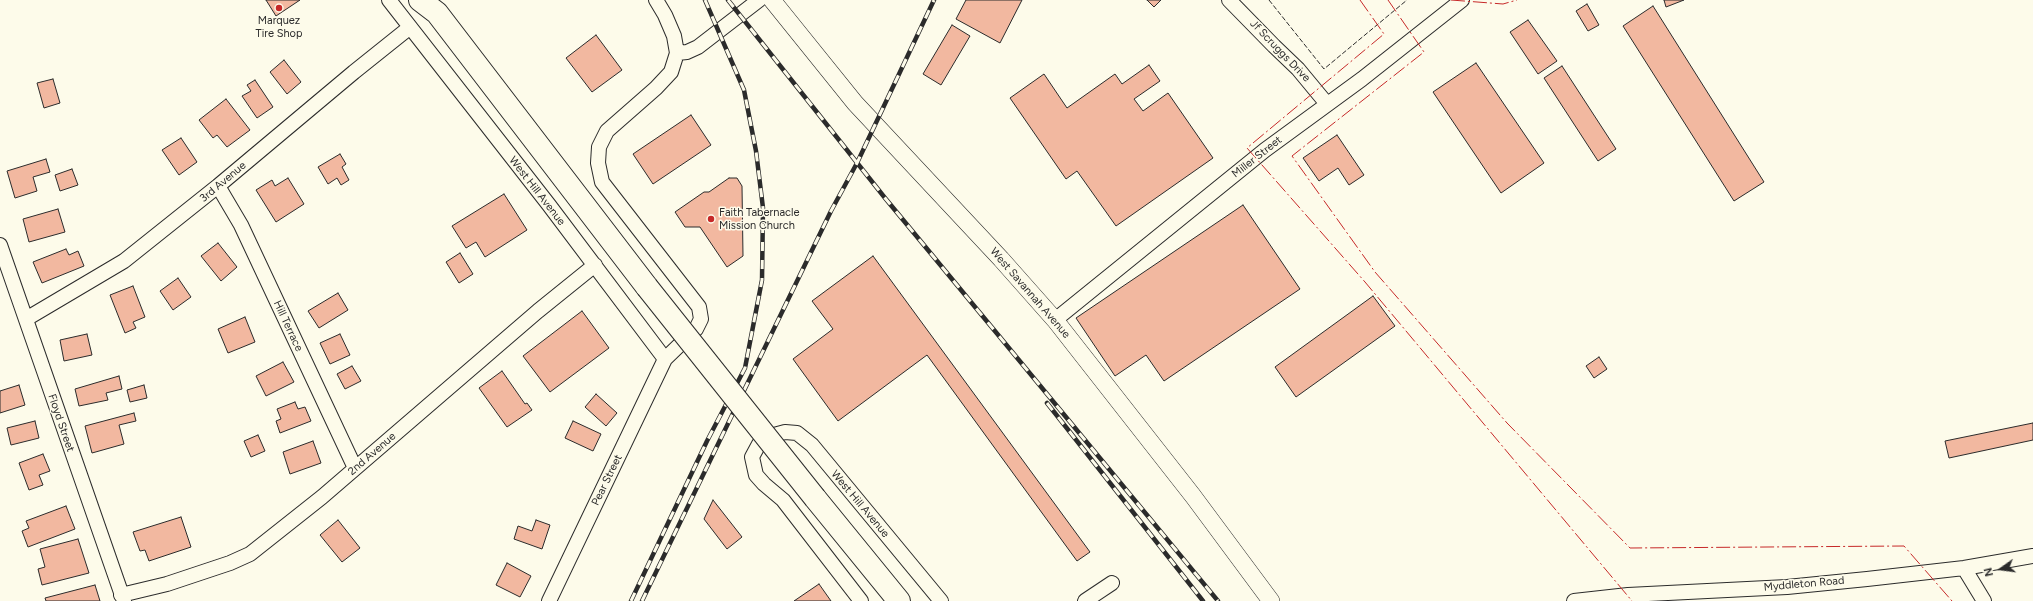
<!DOCTYPE html>
<html>
<head>
<meta charset="utf-8">
<style>
	body { margin:0 }
	#map { position:relative; width:2033px; height:601px; overflow:hidden; background:#fdfbea; font-family:Figtree,sans-serif }
	canvas { display:block }
	.north { position:absolute; left:1981px; top:549px; width:40px; height:40px; -webkit-text-stroke:3px #fdfbea; paint-order:stroke; rotate:256deg; font-size:11px; font-weight:700; line-height:16px; text-align:center; color:#2b2b2b }
	.north::after { content:''; display:block; margin:auto; width:14px; height:18px; background:#2b2b2b; clip-path:polygon(50% 0,100% 100%,50% 72%,0 100%) }
</style>
</head>
<body>
<div id="map">
<canvas width="2033" height="601"></canvas>
<div class="north">N</div>
</div>
<script>
const ctx = document.querySelector('canvas').getContext('2d');
ctx.lineJoin = 'round';
function fill(path, color) { ctx.fillStyle = color; ctx.fill(path, 'evenodd'); }
const shape = rows => new Path2D(rows.map(r => 'M' + r).join(''));
function stroke(path, color, width, dash) { ctx.strokeStyle = color; ctx.lineWidth = width; ctx.lineCap = dash ? 'butt' : 'round'; ctx.setLineDash(dash || []); ctx.stroke(path); }
function drawText(font, color, halo, rows, align = 'center') {
  ctx.font = font + ' Figtree,sans-serif'; ctx.lineWidth = 3; ctx.setLineDash([]); ctx.textBaseline = 'middle'; ctx.strokeStyle = halo; ctx.fillStyle = color; for (const [text, x, y, turn = 0] of rows) {
    ctx.save(); ctx.translate(x, y); ctx.rotate((+turn || 0) * Math.PI / 180); ctx.textAlign = isNaN(turn) ? turn : align; if (halo) ctx.strokeText(text, 0, 0); ctx.fillText(text, 0, 0); ctx.restore();
  }
}
const building = shape([
	[266,0,300,0,276,16,266,0],
	[966,0,1022,0,1000,43,956,19,966,0],
	[1147,0,1161,0,1154,7,1147,0],
	[1664,0,1684,0,1666,7,1664,0],
	[1587,4,1599,25,1588,31,1576,11,1587,4],
	[1653,6,1764,182,1734,201,1623,26,1653,6],
	[1528,20,1557,61,1538,74,1510,32,1528,20],
	[952,25,970,36,941,85,923,74,952,25],
	[596,35,622,70,592,92,566,58,596,35],
	[284,60,301,82,287,94,270,72,284,60],
	[1476,63,1544,163,1501,193,1433,92,1476,63],
	[1149,65,1160,81,1134,99,1143,111,1168,93,1213,158,1116,226,1077,171,1066,179,1010,98,1044,74,1067,108,1115,74,1122,84,1149,65],
	[1562,66,1616,149,1598,161,1544,78,1562,66],
	[53,79,60,103,44,108,37,83,53,79],
	[255,80,273,107,257,118,242,96,251,91,247,85,255,80],
	[226,99,250,130,227,147,217,135,213,138,199,120,226,99],
	[691,115,711,145,653,184,633,154,691,115],
	[1337,135,1364,175,1349,185,1338,168,1319,181,1303,158,1337,135],
	[181,138,197,162,179,175,162,150,181,138],
	[340,154,346,164,342,167,349,180,341,185,337,178,328,184,318,167,340,154],
	[46,159,50,172,33,177,37,191,15,198,7,171,46,159],
	[72,169,78,185,60,191,55,175,72,169],
	[288,178,304,204,276,222,256,190,272,180,275,186,288,178],
	[729,178,737,178,742,186,743,256,727,267,700,227,685,227,675,212,704,192,709,192,729,178],
	[504,194,527,230,485,257,476,242,466,248,452,226,504,194],
	[1243,205,1300,289,1164,381,1146,355,1115,376,1076,318,1243,205],
	[58,209,65,232,29,242,23,219,58,209],
	[218,243,237,267,221,281,201,256,218,243],
	[66,249,69,255,78,251,84,266,42,283,33,262,66,249],
	[460,253,473,274,459,283,446,262,460,253],
	[873,256,1090,552,1077,561,927,355,838,421,793,359,833,329,812,301,873,256],
	[178,278,191,297,173,310,160,291,178,278],
	[133,286,145,317,133,322,136,328,125,333,110,295,133,286],
	[338,293,348,310,319,328,308,311,338,293],
	[1373,296,1395,326,1296,397,1275,367,1373,296],
	[582,311,609,348,550,392,523,356,582,311],
	[245,317,255,342,228,353,218,329,245,317],
	[87,334,92,355,64,361,60,340,87,334],
	[340,334,350,355,330,364,320,343,340,334],
	[1599,357,1607,369,1594,378,1586,366,1599,357],
	[283,362,294,382,266,396,256,376,283,362],
	[352,366,361,381,345,389,337,374,352,366],
	[502,371,525,404,527,403,532,410,507,427,479,388,502,371],
	[119,376,122,389,106,393,108,400,79,406,75,389,119,376],
	[19,385,25,405,0,413,0,391,19,385],
	[144,385,147,398,130,402,127,390,144,385],
	[596,394,617,413,606,426,585,407,596,394],
	[295,402,298,409,305,407,311,421,280,433,276,421,281,419,277,409,295,402],
	[134,413,136,421,119,425,124,444,92,453,85,426,134,413],
	[35,421,39,438,11,445,7,428,35,421],
	[573,421,601,434,593,451,565,438,573,421],
	[2033,423,2033,440,1949,458,1945,441,2033,423],
	[258,435,265,451,251,457,244,441,258,435],
	[313,441,321,463,290,474,283,452,313,441],
	[43,454,50,471,39,475,43,485,29,490,19,463,43,454],
	[713,500,742,537,727,549,704,519,713,500],
	[66,506,75,529,28,547,22,531,29,528,26,521,66,506],
	[181,517,191,547,149,561,145,550,140,551,133,532,181,517],
	[338,520,360,548,342,562,320,535,338,520],
	[536,520,550,525,542,549,514,539,518,526,532,531,536,520],
	[78,539,89,573,42,585,38,569,45,567,40,549,78,539],
	[507,563,531,576,520,597,496,585,507,563],
	[819,584,831,601,794,601,819,584],
	[95,585,100,601,46,601,45,598,95,585]
]);
fill(building, '#f2b8a0');
stroke(building, '#2b2b2b', 1);
const minor = shape([
	[389,0,549,205,665,359],
	[1229,0,1274,46,1298,69,1327,104],
	[677,53,687,52,698,47,759,0],
	[218,186,241,225,355,468],
	[0,245,124,601],
	[26,319,124,261,218,186,354,72,409,28],
	[1055,320,1265,150,1362,79,1462,0],
	[1964,568,1984,601],
	[121,595,167,584,230,563,250,554,322,497,538,311,595,265],
	[549,601,665,359,696,329,701,319,699,307,602,182,598,163,599,147,607,131,656,88,671,72,677,53,674,36,665,15,656,0],
	[861,601,783,500,764,484,756,475,752,457,759,444,774,435,785,432,797,433,812,445,941,601],
	[1085,601,1112,583],
	[1574,601,1628,595,1787,587,1867,579,1964,568,2033,556]
]);
const tertiary = shape([
	[772,0,855,103,1001,259,1055,320,1193,496,1271,601]
]);
const trunk = shape([
	[420,0,437,13,647,287],
	[815,498,899,601]
]);
stroke(minor, '#2b2b2b', 16);
stroke(tertiary, '#2b2b2b', 18);
stroke(trunk, '#2b2b2b', 24);
stroke(minor, '#fdfbea', 14);
stroke(tertiary, '#fdfbea', 17);
stroke(trunk, '#fdfbea', 22);
const rail = shape([
	[728,0,885,198,1218,601],
	[1047,403,1203,601],
	[631,601,707,441,745,368,762,280,763,208,756,151,744,90,705,0],
	[642,601,831,211,857,163,934,0]
]);
stroke(rail, '#2b2b2b', 4.5);
stroke(rail, '#fdfbea', 3, [9]);
const trunkBridge = shape([
	[647,287,815,498]
]);
stroke(trunkBridge, '#2b2b2b', 24, []);
stroke(trunkBridge, '#fdfbea', 22);
stroke(shape([
	[1269,0,1324,69,1407,0]
]), '#2b2b2b', 1, [5, 2]);
stroke(shape([
	[1360,0,1384,34,1247,148,1365,282,1632,601],
	[1388,0,1424,52,1292,156,1375,272,1507,423,1630,548,1904,546,1952,601],
	[1451,0,1503,4,1517,0]
]), '#c62828', 1, [14, 3, 2, 3]);
for (const [x, y, r, color] of [
	[279,8,4,"#c62828"],
	[711,219,4,"#c62828"]
]) { const dot = new Path2D(); dot.arc(x, y, r, 0, 2 * Math.PI); ctx.fillStyle = color; ctx.fill(dot); stroke(dot, '#fdfbea', 1.5); }
drawText('11px', '#2b2b2b', '#fdfbea', [
	["Marquez",279,21],
	["Tire Shop",279,34],
	["Faith Tabernacle",719,213,"left"],
	["Mission Church",719,226,"left"]
]);
drawText('11px', '#2b2b2b', '#fdfbea', [
	["Jf Scruggs Drive",1280,51,46],
	["Miller Street",1257,157,-38],
	["3rd Avenue",223,182,-40],
	["West Hill Avenue",537,191,52],
	["West Savannah Avenue",1030,293,49],
	["Hill Terrace",288,326,65],
	["Floyd Street",61,423,71],
	["2nd Avenue",372,454,-41],
	["Pear Street",607,480,-64],
	["West Hill Avenue",860,504,50],
	["Myddleton Road",1804,584,-5]
]);
</script>
</body>
</html>
